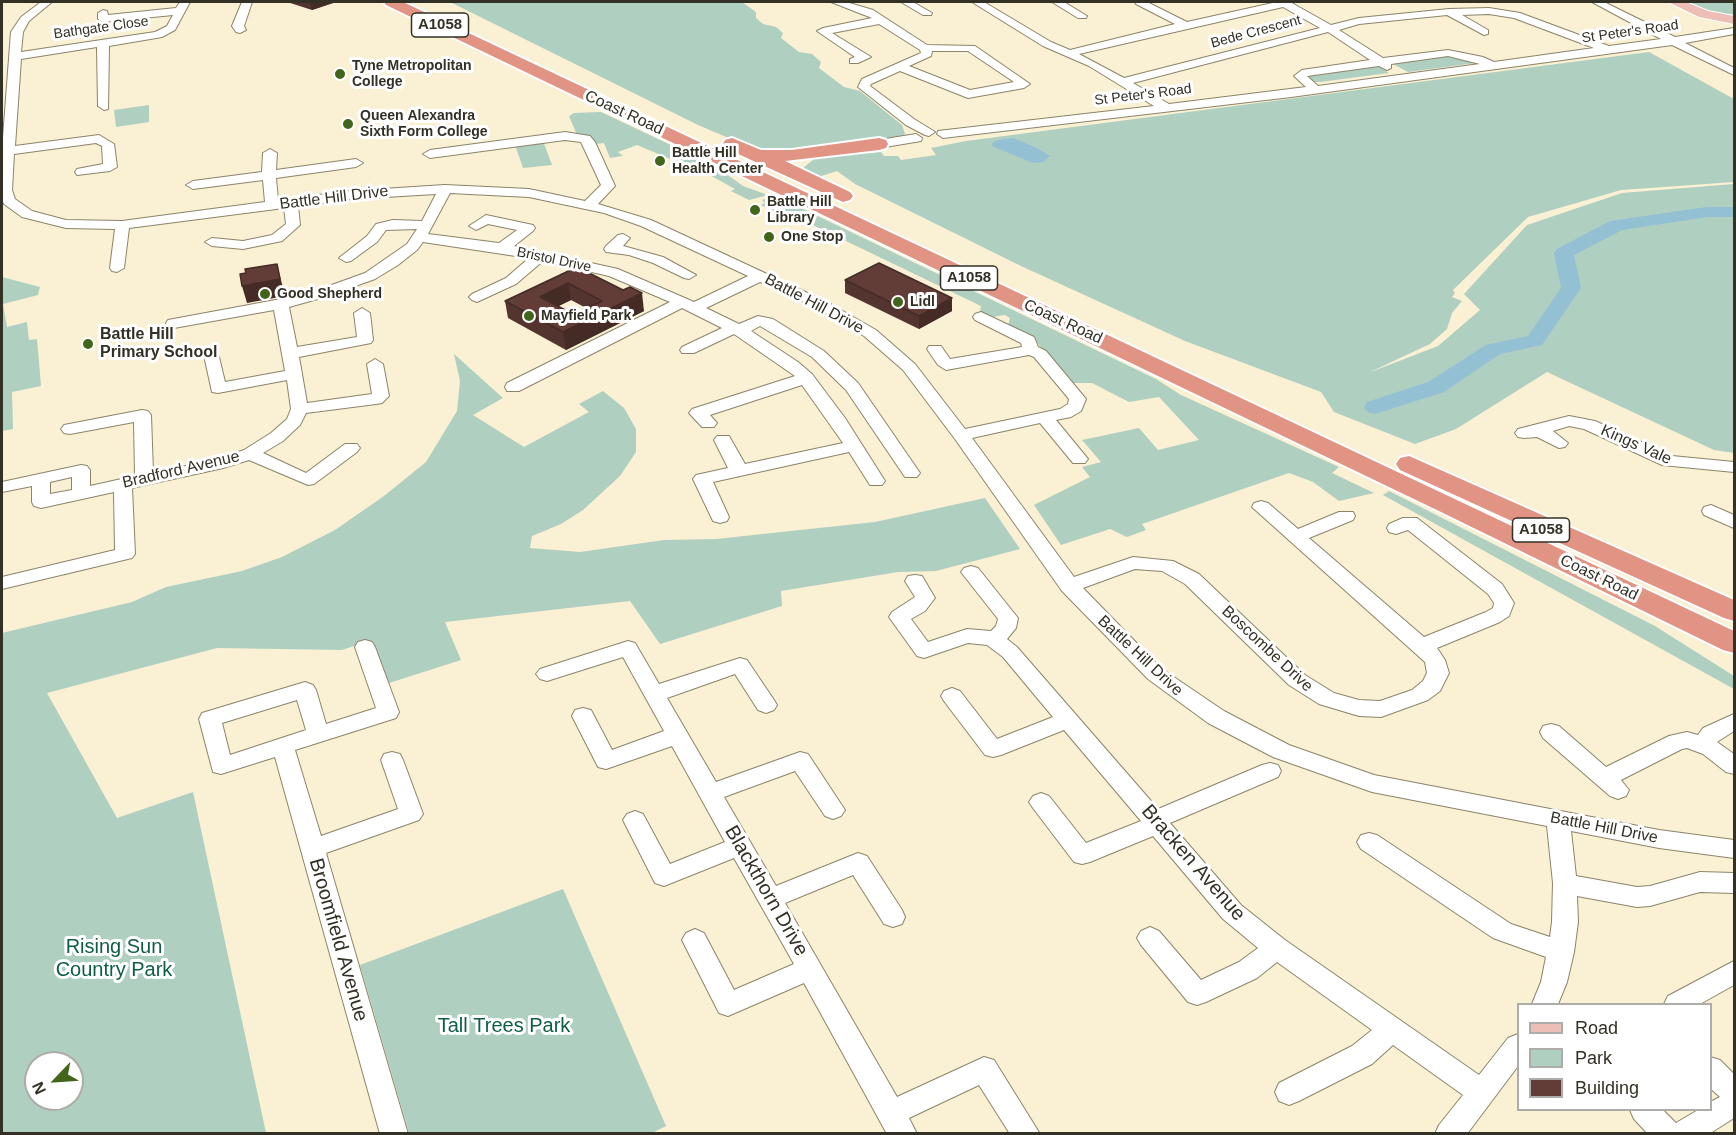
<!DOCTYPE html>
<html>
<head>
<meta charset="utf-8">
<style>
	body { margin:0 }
	#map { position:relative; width:1736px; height:1135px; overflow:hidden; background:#faf0d3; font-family:Arial,sans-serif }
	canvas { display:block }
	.frame { position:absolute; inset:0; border:3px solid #333025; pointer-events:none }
	.legend { position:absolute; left:1517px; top:1003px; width:195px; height:108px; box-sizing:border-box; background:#fff; border:2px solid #adaca8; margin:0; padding:8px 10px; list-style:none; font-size:18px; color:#333025 }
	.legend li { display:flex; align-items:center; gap:12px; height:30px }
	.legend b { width:30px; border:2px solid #adaca8 }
	.north { position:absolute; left:24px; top:1051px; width:60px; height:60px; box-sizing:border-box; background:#fff; border:2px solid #adaca8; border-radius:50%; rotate:245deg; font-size:16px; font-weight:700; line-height:24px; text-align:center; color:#333025 }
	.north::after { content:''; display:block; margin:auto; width:21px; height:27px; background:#42651c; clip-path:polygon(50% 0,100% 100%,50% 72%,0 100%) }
</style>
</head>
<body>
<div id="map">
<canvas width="1736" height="1135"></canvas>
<div class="frame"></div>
<ul class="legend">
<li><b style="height:8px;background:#edbeb5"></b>Road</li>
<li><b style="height:16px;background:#afcfc0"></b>Park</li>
<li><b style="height:16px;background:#623d37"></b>Building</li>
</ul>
<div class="north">N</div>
</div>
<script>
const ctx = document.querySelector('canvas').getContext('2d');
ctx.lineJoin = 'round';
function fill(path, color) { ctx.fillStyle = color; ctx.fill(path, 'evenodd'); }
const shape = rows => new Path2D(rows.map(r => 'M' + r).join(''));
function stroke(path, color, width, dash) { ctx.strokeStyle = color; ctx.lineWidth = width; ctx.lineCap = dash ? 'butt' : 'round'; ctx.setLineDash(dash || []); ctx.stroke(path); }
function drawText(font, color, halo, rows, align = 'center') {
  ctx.font = font + ' Arial,sans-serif'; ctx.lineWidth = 6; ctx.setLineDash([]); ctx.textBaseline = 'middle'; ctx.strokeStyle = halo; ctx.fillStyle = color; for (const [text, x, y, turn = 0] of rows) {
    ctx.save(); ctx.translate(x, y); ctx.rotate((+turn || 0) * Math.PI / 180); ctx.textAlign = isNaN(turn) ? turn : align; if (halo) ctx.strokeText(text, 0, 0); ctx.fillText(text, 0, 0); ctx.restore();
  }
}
fill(shape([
	[450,2,742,2,756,12,756,18,763,24,776,27,783,33,781,38,799,52,812,54,821,62,819,68,844,87,860,91,902,125,905,134,899,137,790,152,764,153,698,125],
	[1685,2,1734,2,1734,17,1716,14],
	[1649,52,1734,99,1734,182,1621,190,1528,217,1453,290,1455,293,1452,297,1462,301,1452,313,1447,329,1430,344,1368,373,1438,346,1480,310,1464,294,1527,225,1622,193,1734,184,1734,453,1714,450,1547,372,1456,429,1415,444,1334,412,1321,392,1185,341,1021,266,855,184,837,171,815,178,806,172,804,167,817,157,881,152,884,156,898,156,901,160,936,155,931,148,966,141],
	[1450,55,1476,63,1408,72,1393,64],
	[1378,66,1389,73,1320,82,1313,82,1306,76],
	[149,105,149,122,116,127,114,110],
	[601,112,715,166,743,186,768,195,749,200,731,191,735,189,706,173,710,171,694,163,687,166,637,145,618,152,623,156,610,158,604,143,595,144,577,135,569,116,574,113],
	[543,141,552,165,523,168,515,145],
	[768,198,791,209,797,206,1156,379,1181,395,1339,467,1332,473,1374,493,1339,501,1313,482,1289,473,1142,524,1146,530,1127,537,1110,529,1061,545,1034,505,1090,477,1082,467,1101,462,1082,440,1139,428,1158,450,1199,440,1159,397,1129,402,1092,383,1071,383,1033,338,1008,325,1010,318,1005,315,992,317,980,312,981,306,794,216,788,218,761,205,765,203,762,200],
	[2,277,40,287,38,295,3,304,7,327,27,322,29,340,37,339,41,386,12,392,13,429,2,431],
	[454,354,503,398,473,415,524,447,589,412,579,404,603,391,624,408,636,429,636,452,620,476,583,510,561,524,532,536,530,548,580,552,664,540,716,539,875,522,985,498,1020,549,936,571,898,572,781,591,782,606,660,644,630,601,445,622,461,660,386,684,369,641,342,650,217,648,47,693,117,818,193,792,266,1133,2,1133,2,633,132,602,166,587,242,571,282,557,335,530,384,496,426,462,457,411,460,381],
	[36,1063,72,1063,72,1099,36,1099],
	[1389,491,1655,626,1734,676,1734,689,1383,495],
	[563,889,666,1126,650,1134,409,1133,360,965]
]), '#afcfc0');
fill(shape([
	[1013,138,1037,148,1050,156,1043,162,1033,163,992,146,993,142,999,140]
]), '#93c0d2');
fill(shape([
	[1707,207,1734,207,1734,217,1707,217,1622,230,1574,255,1581,288,1542,345,1500,354,1444,392,1375,414,1367,412,1364,407,1367,402,1428,382,1486,345,1528,336,1561,288,1554,253,1557,249,1610,221,1707,207]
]), '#93c0d2');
const minor = shape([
	[41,2,52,2,29,21,23,32,21,52,155,32,167,26,173,15,103,22,98,19,98,13,103,10,107,11,108,15,176,8,180,2,190,2,175,30,162,37,109,46,108,109,104,110,98,106,97,47,21,59,15,146,99,135,114,144,117,167,110,171,77,175,75,172,77,169,103,164,102,146,96,143,14,154,12,190,15,199,32,211,66,220,122,221,265,202,263,180,193,189,186,185,193,181,262,172,263,153,270,149,277,153,276,170,356,159,363,163,356,167,276,178,278,200,351,191,445,185,529,189,585,201,601,185,581,142,565,140,430,158,423,154,430,150,565,132,590,136,595,142,615,186,598,204,651,220,827,302,876,330,915,364,965,429,1060,409,1068,404,1069,399,1034,357,1029,355,946,370,938,365,927,349,929,346,941,346,950,359,1022,347,1021,343,975,320,973,317,975,314,981,312,1034,337,1038,347,1046,351,1086,399,1081,411,1071,417,1056,420,1088,459,1085,463,1073,463,1040,423,972,438,1074,577,1133,557,1173,561,1199,574,1305,675,1334,693,1359,700,1380,701,1412,690,1423,681,1427,673,1425,662,1252,507,1254,503,1261,501,1268,503,1298,529,1339,512,1353,512,1355,516,1353,520,1309,538,1424,637,1486,612,1493,608,1494,603,1488,594,1408,530,1396,534,1389,532,1387,528,1389,524,1403,518,1417,518,1502,584,1514,603,1509,616,1500,622,1437,648,1445,660,1449,673,1440,691,1428,700,1381,717,1359,716,1319,704,1289,685,1185,584,1162,571,1135,569,1083,588,1162,669,1224,711,1289,745,1374,775,1659,830,1734,840,1734,858,1659,848,1571,831,1576,876,1637,887,1650,886,1700,872,1734,873,1734,893,1700,892,1650,906,1637,907,1577,896,1578,922,1574,952,1567,982,1558,1004,1532,1004,1541,982,1546,957,1493,938,1361,849,1357,842,1361,835,1369,833,1377,835,1511,924,1550,937,1552,922,1553,883,1547,826,1372,792,1273,757,1208,723,1148,679,1062,591,955,439,903,370,864,336,817,308,760,282,706,308,739,324,758,316,773,319,824,351,858,383,920,473,917,477,905,477,846,390,812,357,760,326,751,331,798,362,812,374,845,418,885,481,882,485,870,485,849,452,713,482,729,517,727,521,720,523,713,521,693,479,696,475,728,468,714,440,717,436,729,436,745,464,843,443,802,385,710,415,717,423,714,427,702,427,689,413,692,409,795,376,734,334,694,353,682,353,680,350,682,347,722,328,682,308,519,391,507,391,505,387,507,383,670,302,609,276,543,261,516,284,477,302,472,300,469,297,472,294,506,278,529,258,423,242,417,250,398,265,375,279,325,297,289,307,297,347,357,337,354,313,362,308,370,313,373,340,371,343,299,357,307,403,372,394,367,364,375,359,383,364,389,396,382,403,376,404,306,413,300,425,283,441,263,453,306,473,345,444,357,444,360,448,357,452,314,484,308,485,249,460,223,468,132,488,135,554,132,558,2,589,2,577,115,550,114,492,41,508,34,506,32,502,32,486,2,492,2,482,81,465,87,466,90,470,90,486,135,476,134,422,70,434,64,433,61,429,64,425,142,410,148,411,151,415,153,473,219,459,244,450,271,433,287,419,291,409,287,380,218,393,212,392,205,360,207,357,219,357,225,382,285,371,274,310,174,328,168,326,166,323,168,320,281,299,315,291,365,273,407,244,417,229,386,230,377,242,351,261,346,262,339,258,367,236,376,224,393,220,422,221,436,194,351,199,298,206,300,225,282,241,243,249,212,246,205,242,212,238,243,241,272,235,286,224,284,208,129,228,124,268,117,272,112,271,110,268,115,229,66,228,22,217,4,204,2,199,2,151,11,32,21,17,41,2],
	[450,193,529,197,604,213,641,226,748,276,694,302,618,269,514,246,533,231,535,228,533,225,486,215,469,226,476,230,488,224,517,230,499,243,428,234,450,193],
	[72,477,72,490,50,494,50,482,72,477],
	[242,2,252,2,244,26,246,30,240,33,236,32,232,26,242,2],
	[831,2,846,2,873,10,927,45,975,46,1030,84,1024,88,968,98,900,71,871,84,870,86,914,119,935,132,929,136,925,135,906,125,858,87,862,79,921,53,920,50,879,24,832,33,871,57,858,63,850,63,850,59,855,57,817,31,823,28,872,18,831,2],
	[932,51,968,51,1014,82,970,90,909,66,931,56,932,51],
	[901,2,913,2,932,13,931,15,923,15,901,2],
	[972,2,984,2,1051,42,1070,50,1175,24,1136,4,1135,2,1147,2,1187,22,1277,2,1290,2,1331,25,1359,18,1449,9,1489,8,1520,13,1609,46,1661,39,1592,2,1604,2,1675,37,1734,28,1734,34,1685,43,1734,68,1734,75,1672,45,1291,97,943,138,937,134,938,131,1154,106,1089,66,1043,46,972,2],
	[1283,7,1320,28,1124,78,1079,54,1283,7],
	[1489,14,1514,18,1594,48,1494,62,1483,57,1448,50,1383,58,1339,30,1359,24,1447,15,1484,35,1488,34,1488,30,1462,15,1489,14],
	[1328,32,1370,60,1302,70,1294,76,1306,87,1169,104,1133,83,1328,32],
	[1448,56,1480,64,1318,86,1307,76,1379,66,1387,70,1391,68,1391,64,1448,56],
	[1052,2,1064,2,1087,16,1086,18,1078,18,1052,2],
	[916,134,922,138,921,141,879,148,873,144,879,140,916,134],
	[623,234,630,238,623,246,663,257,696,275,689,279,684,278,653,263,629,255,606,252,604,249,606,246,618,235,623,234],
	[1569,416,1595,421,1672,456,1734,462,1734,472,1662,465,1584,429,1569,426,1553,431,1568,443,1565,447,1559,448,1537,437,1524,438,1518,437,1515,433,1518,429,1569,416],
	[1711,505,1734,515,1734,528,1704,515,1702,511,1704,507,1711,505],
	[971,566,978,568,1018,618,1016,628,1007,639,1017,647,1158,809,1262,765,1270,763,1278,765,1281,771,1278,777,1170,823,1241,905,1285,940,1479,1075,1508,1038,1518,1034,1518,1066,1467,1134,1435,1134,1439,1125,1463,1095,1393,1045,1372,1064,1299,1101,1289,1105,1279,1101,1275,1092,1279,1083,1352,1046,1372,1030,1277,962,1257,978,1206,1002,1197,1005,1188,1002,1141,945,1137,938,1141,931,1150,927,1159,931,1201,980,1239,962,1258,948,1223,919,1153,836,1090,862,1082,864,1074,862,1033,808,1029,802,1033,796,1041,793,1049,796,1086,843,1141,821,1064,730,1001,755,993,757,985,755,944,701,941,696,944,691,952,688,960,691,997,739,1053,717,1003,657,987,645,968,643,924,658,917,656,889,617,892,612,915,597,905,581,908,576,915,575,922,576,935,598,925,611,911,619,928,642,967,629,991,631,996,626,998,619,961,572,964,568,971,566],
	[365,640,372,642,375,647,399,712,396,718,295,750,321,836,398,809,381,760,384,754,392,752,400,754,403,760,423,814,419,820,326,853,408,1134,380,1134,275,757,221,774,213,772,199,719,202,713,305,682,313,685,316,690,326,724,376,708,355,647,358,642,365,640],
	[297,700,306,730,230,755,222,723,297,700],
	[628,641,635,643,659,684,740,658,747,660,774,700,777,705,774,710,766,713,758,710,735,674,667,698,716,782,800,752,808,754,841,804,845,810,841,816,833,819,825,816,795,771,724,797,776,886,858,853,867,856,902,910,905,917,902,924,893,927,884,924,853,875,785,903,897,1097,984,1057,994,1060,1040,1134,1010,1134,979,1085,909,1118,917,1134,887,1134,804,983,728,1016,719,1013,682,940,686,933,695,929,704,933,734,990,794,964,734,858,664,886,655,883,623,820,627,814,635,811,643,814,670,864,725,842,672,746,606,769,598,767,595,761,572,716,575,710,583,708,591,710,612,750,664,731,623,657,547,681,540,679,536,674,540,669,628,641],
	[1734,714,1734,731,1717,742,1734,754,1734,774,1726,772,1703,754,1687,748,1682,749,1621,780,1629,790,1626,796,1618,799,1610,796,1543,738,1540,732,1543,726,1551,724,1559,726,1606,767,1669,736,1687,732,1698,735,1703,728,1734,714],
	[1734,961,1734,985,1700,1004,1664,1004,1668,996,1734,961],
	[1710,1057,1720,1060,1734,1074,1734,1118,1709,1134,1648,1134,1634,1119,1630,1110,1663,1110,1676,1123,1698,1110,1710,1110,1710,1102,1720,1097,1710,1088,1710,1057]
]);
const major = shape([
	[1668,2,1686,2,1708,11,1734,16,1734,24,1699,17,1668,2]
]);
const highway = shape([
	[384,2,403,2,1734,631,1734,653,1723,650,1441,512,386,5,384,2],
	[732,138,761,150,792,150,879,138,886,140,888,144,886,148,879,150,785,161,850,192,853,196,850,200,843,202,725,148,723,144,725,140,732,138],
	[1409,456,1734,600,1734,621,1724,618,1400,470,1396,464,1400,458,1409,456]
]);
stroke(minor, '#8c8469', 2);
stroke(major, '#fff', 2);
stroke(highway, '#fff', 4);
fill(minor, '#fff');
fill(major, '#edbeb5');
fill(highway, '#e19384');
fill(shape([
	[287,2,336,2,312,10],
	[577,267,644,311,566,350,508,318,505,301],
	[571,300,586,308,573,314,558,306],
	[845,280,952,298,952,311,919,329,845,293]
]), '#54342f');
fill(shape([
	[310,2,336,2,312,10],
	[277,264,285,296,247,303,242,286],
	[568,283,571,300,543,314,540,297],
	[642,293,644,311,566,350,563,332],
	[952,298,952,311,919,329,919,316]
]), '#452b26');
const building = shape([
	[879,263,952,298,919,316,845,280,879,263],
	[277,264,280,279,242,286,240,274,246,273,245,269,277,264],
	[577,267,623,290,630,287,642,293,563,332,505,301,577,267],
	[568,283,602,301,573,314,540,297,568,283]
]);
fill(building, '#623d37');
stroke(building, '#452b26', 1.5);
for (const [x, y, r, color] of [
	[340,74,6,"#42651c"],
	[348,124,6,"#42651c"],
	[660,161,6,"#42651c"],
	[755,210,6,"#42651c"],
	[769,237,6,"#42651c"],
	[265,294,6,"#42651c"],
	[898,302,6,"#42651c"],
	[529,316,6,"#42651c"],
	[88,344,6,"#42651c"]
]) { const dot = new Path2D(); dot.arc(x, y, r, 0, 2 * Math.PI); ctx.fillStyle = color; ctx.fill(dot); stroke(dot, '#fff', 2); }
drawText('14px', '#333025', '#fff', [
	["Bathgate Close",101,28,-8],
	["Bede Crescent",1256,32,-15],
	["St Peter's Road",1630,32,-8],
	["St Peter's Road",1143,95,-7],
	["Bristol Drive",554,260,12]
]);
drawText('bold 14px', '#333025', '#fff', [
	["Tyne Metropolitan",352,66],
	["College",352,82],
	["Queen Alexandra",360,116],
	["Sixth Form College",360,132],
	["Battle Hill",672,153],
	["Health Center",672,169],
	["Battle Hill",767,202],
	["Library",767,218],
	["One Stop",781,237],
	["Good Shepherd",277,294],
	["Lidl",910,302],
	["Mayfield Park",541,316]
], 'left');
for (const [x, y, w] of [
	[440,25,57],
	[969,278,57],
	[1541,530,57]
]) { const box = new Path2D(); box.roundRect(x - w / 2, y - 12, w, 24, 4.5); ctx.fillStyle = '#fff'; ctx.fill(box); stroke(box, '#333025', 1.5); }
drawText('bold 15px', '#333025', null, [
	["A1058",440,25],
	["A1058",969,278],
	["A1058",1541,530]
]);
drawText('16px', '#333025', '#fff', [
	["Coast Road",624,113,25],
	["Battle Hill Drive",334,198,-7],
	["Battle Hill Drive",814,304,28],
	["Coast Road",1063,322,25],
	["Kings Vale",1636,445,24],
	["Bradford Avenue",181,470,-13],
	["Coast Road",1599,578,26],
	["Boscombe Drive",1267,649,43],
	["Battle Hill Drive",1140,656,43],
	["Battle Hill Drive",1604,828,11]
]);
drawText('bold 16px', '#333025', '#fff', [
	["Battle Hill",100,335],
	["Primary School",100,353]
], 'left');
drawText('20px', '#333025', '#fff', [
	["Bracken Avenue",1193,863,49],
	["Blackthorn Drive",766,891,60],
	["Broomfield Avenue",338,940,74]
]);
drawText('20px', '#0f5d43', '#fff', [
	["Rising Sun",114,947],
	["Country Park",114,970],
	["Tall Trees Park",504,1026]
]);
</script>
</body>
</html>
